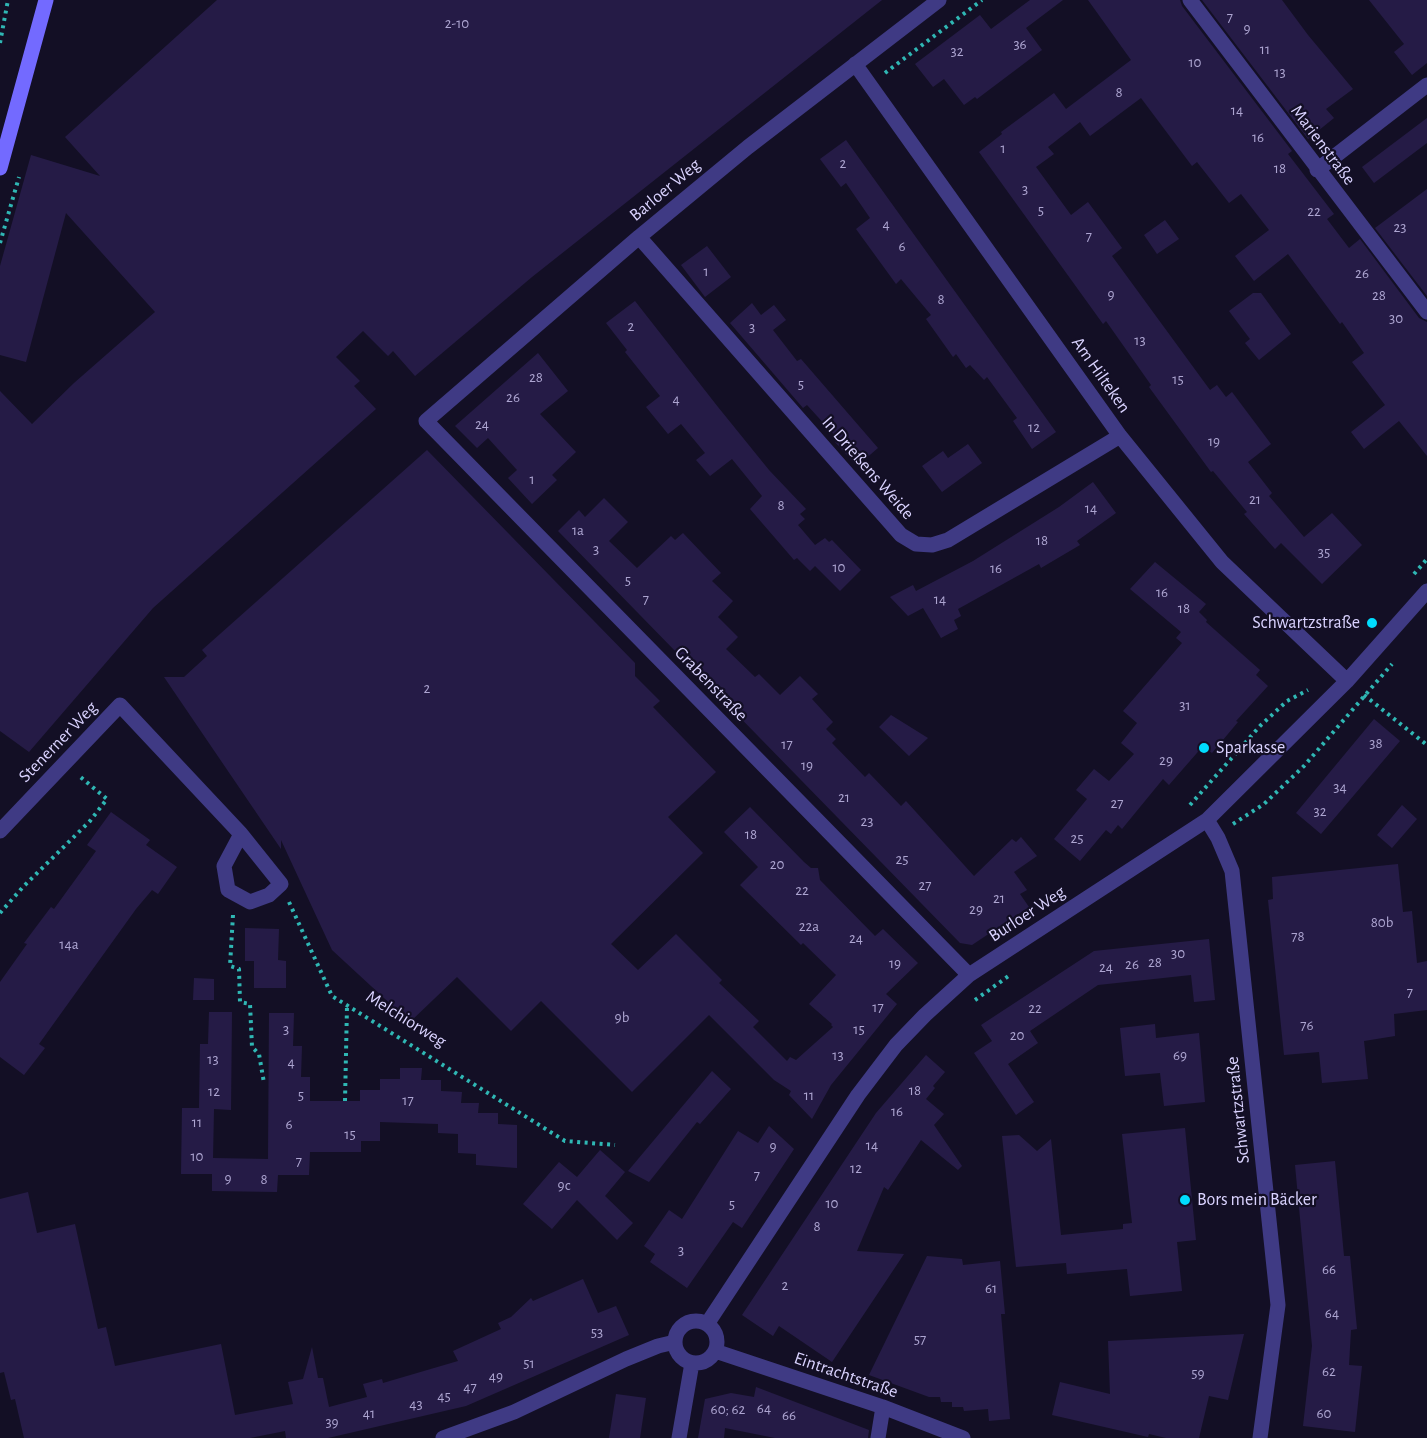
<!DOCTYPE html>
<html>
<head>
<meta charset="utf-8">
<style>
	body { margin:0 }
	canvas { display:block; background:#130f25 }
</style>
</head>
<body>
<canvas width="1427" height="1438"></canvas>
<script>
const ctx = document.querySelector('canvas').getContext('2d');
ctx.lineJoin = 'round';
function fill(path, color) { ctx.fillStyle = color; ctx.fill(path, 'evenodd'); }
const shape = rows => new Path2D(rows.map(r => 'M' + r).join(''));
function stroke(path, color, width, dash) { ctx.strokeStyle = color; ctx.lineWidth = width; ctx.lineCap = dash ? 'butt' : 'round'; ctx.setLineDash(dash || []); ctx.stroke(path); }
function drawText(font, color, halo, rows, align = 'center') {
  ctx.font = font + ' "Alegreya Sans",sans-serif'; ctx.lineWidth = 4.5; ctx.setLineDash([]); ctx.textBaseline = 'middle'; ctx.strokeStyle = halo; ctx.fillStyle = color; for (const [text, x, y, turn = 0] of rows) {
    ctx.save(); ctx.translate(x, y); ctx.rotate((+turn || 0) * Math.PI / 180); ctx.textAlign = isNaN(turn) ? turn : align; if (halo) ctx.strokeText(text, 0, 0); ctx.fillText(text, 0, 0); ctx.restore();
  }
}
fill(shape([
	[217,0,882,0,532,277,415,376,393,351,388,356,363,331,336,357,360,381,354,386,376,409,153,608,29,752,0,731,0,391,32,424,74,383,155,312,66,213,26,362,0,355,0,266,31,155,100,176,65,137],
	[1030,0,1063,0,1026,28,1042,50,977,99,975,97,964,105,944,79,933,87,915,64,980,15,991,29],
	[1088,0,1180,0,1182,6,1292,151,1288,154,1334,214,1327,219,1349,248,1360,239,1419,318,1427,322,1427,456,1399,421,1364,449,1351,432,1385,405,1352,362,1364,353,1342,322,1340,324,1288,254,1254,281,1235,256,1269,230,1241,194,1229,203,1197,162,1192,166,1141,98,1090,136,1080,122,1048,147,1054,154,1036,167,1071,215,1088,202,1122,248,1112,256,1210,390,1217,385,1226,397,1232,392,1271,444,1248,462,1272,493,1269,496,1304,537,1332,513,1362,545,1322,584,1281,543,1275,549,1244,514,1247,512,1213,471,1211,472,1149,387,1151,385,1106,321,1103,324,979,152,1002,134,1001,132,1054,93,1066,109,1131,60],
	[1202,0,1282,0,1308,35,1353,89,1326,109,1334,118,1308,139],
	[1369,0,1427,0,1427,63,1412,75,1394,52,1404,44],
	[1427,118,1427,143,1374,183,1362,167],
	[846,140,1056,432,1032,449,1013,421,1017,418,987,377,984,380,970,365,966,368,956,354,953,357,926,319,931,315,901,279,896,284,856,229,870,218,846,183,841,187,820,159],
	[1427,189,1427,296,1375,228],
	[1165,220,1179,239,1157,254,1144,235],
	[707,246,731,277,705,297,681,265],
	[1253,293,1261,293,1291,334,1259,360,1245,343,1250,339,1229,311],
	[635,301,718,407,769,470,806,509,800,514,805,519,798,525,815,545,825,538,829,542,832,540,861,570,840,591,815,566,810,571,797,558,794,560,750,509,762,496,732,459,710,476,696,460,705,453,681,424,668,434,646,407,660,396,625,352,627,350,606,323],
	[752,303,761,315,774,305,786,320,773,330,797,361,801,359,878,448,857,466,835,442,838,439,807,405,803,408,730,323],
	[538,353,568,391,540,414,576,452,552,475,557,480,532,504,508,478,517,470,488,438,477,448,455,426],
	[968,444,982,463,942,492,922,466,943,451,948,458],
	[427,450,635,663,635,676,660,701,653,707,716,772,668,817,703,853,611,944,638,970,676,934,722,980,719,983,759,1021,753,1027,787,1061,790,1057,796,1060,833,1027,831,1025,832,1024,809,1004,836,975,803,943,801,945,740,885,758,867,724,832,750,807,804,862,811,868,818,868,820,880,875,936,883,929,918,963,886,994,897,1004,831,1085,812,1119,789,1095,791,1091,774,1080,709,1015,632,1092,541,1001,511,1031,457,977,410,1022,332,950,281,840,281,849,164,677,184,677,207,656,202,650],
	[1093,482,1116,513,1077,541,1080,545,1041,568,1039,564,958,609,961,616,954,620,958,629,941,638,923,608,908,616,890,597,913,585,916,591,973,561,1059,507],
	[604,498,628,522,609,541,637,568,671,536,675,540,683,533,721,573,712,581,733,601,718,617,738,637,726,649,755,677,759,674,780,695,800,676,818,694,812,699,833,722,826,729,836,739,832,743,865,777,869,773,901,806,906,801,974,876,1012,839,1016,842,1021,837,1037,856,1014,872,1027,890,1020,894,1029,907,972,945,960,943,558,531,579,510,585,517],
	[1155,562,1206,604,1199,612,1207,620,1206,622,1260,670,1256,675,1268,686,1236,721,1238,722,1212,753,1203,746,1169,785,1163,779,1122,829,1118,825,1111,834,1106,830,1080,861,1054,839,1087,799,1076,790,1094,769,1109,781,1134,754,1121,743,1137,723,1123,711,1182,643,1176,638,1181,632,1130,589],
	[891,715,928,738,909,756,879,727],
	[1374,719,1400,741,1321,834,1296,813],
	[1402,805,1417,819,1392,848,1377,835],
	[111,812,150,840,146,845,177,867,158,894,152,890,136,909,39,1044,45,1048,24,1075,0,1057,0,982,27,944,24,943,51,907,54,909,96,851,87,845],
	[1398,864,1403,912,1412,911,1417,963,1427,961,1427,1010,1394,1014,1395,1036,1364,1041,1368,1079,1322,1083,1319,1052,1284,1055,1268,900,1273,899,1272,877],
	[245,928,279,929,278,960,286,961,286,988,254,988,254,961,245,961],
	[1209,939,1215,1000,1194,1002,1191,975,1098,985,1030,1031,1038,1043,1008,1064,1034,1102,1016,1115,974,1053,992,1041,981,1025,1094,951],
	[194,978,214,979,214,1000,193,1000],
	[209,1012,232,1012,231,1110,214,1109,213,1158,268,1159,269,1013,294,1013,293,1046,302,1046,301,1077,310,1077,310,1101,360,1101,360,1090,380,1090,380,1079,400,1079,400,1068,422,1068,421,1080,441,1080,441,1091,462,1092,461,1103,479,1103,478,1113,498,1113,498,1124,517,1125,517,1168,476,1165,476,1154,458,1153,458,1134,438,1133,438,1124,380,1122,380,1141,361,1141,361,1152,310,1152,309,1175,278,1175,277,1192,212,1191,212,1174,181,1174,182,1108,199,1108,200,1044,208,1044],
	[1155,1024,1156,1038,1199,1033,1205,1102,1164,1106,1160,1073,1125,1076,1120,1028],
	[926,1055,945,1072,933,1086,935,1088,926,1099,944,1114,934,1125,962,1166,958,1170,921,1140,888,1190,884,1187,857,1251,904,1254,832,1362,779,1326,773,1336,742,1315,876,1113],
	[712,1071,731,1089,700,1124,697,1122,649,1182,628,1171],
	[769,1126,794,1149,742,1228,733,1222,687,1288,650,1262,655,1254,644,1246,669,1210,682,1219,738,1131,758,1143],
	[1185,1128,1196,1240,1177,1242,1182,1291,1130,1296,1127,1269,1067,1274,1066,1263,1016,1267,1002,1136,1019,1135,1037,1151,1051,1139,1061,1235,1123,1229,1123,1224,1132,1223,1122,1134],
	[600,1150,625,1172,605,1196,633,1223,617,1240,577,1200,552,1229,523,1204,559,1162,577,1177],
	[1335,1161,1344,1256,1350,1256,1357,1329,1351,1330,1349,1365,1362,1366,1355,1432,1303,1426,1312,1346,1295,1165],
	[28,1192,37,1233,75,1224,98,1329,106,1327,115,1366,221,1344,235,1415,293,1404,288,1382,303,1379,312,1347,318,1378,323,1378,329,1407,367,1397,363,1384,382,1379,383,1383,458,1361,453,1351,501,1329,498,1323,511,1317,531,1298,533,1301,583,1279,598,1313,616,1306,629,1335,466,1406,328,1438,286,1438,285,1431,250,1438,24,1438,15,1399,11,1400,4,1372,0,1373,0,1199],
	[927,1256,962,1259,963,1265,1000,1261,1005,1314,1001,1314,1010,1419,989,1421,988,1409,964,1411,963,1407,952,1407,952,1402,941,1402,940,1397,929,1397,869,1375],
	[1244,1334,1228,1400,1209,1396,1199,1438,1166,1438,1149,1434,1148,1437,1052,1415,1060,1382,1110,1394,1108,1341],
	[756,1387,869,1430,868,1438,775,1438,725,1428,724,1438,698,1438,705,1399,731,1393,754,1397],
	[616,1394,646,1398,640,1438,609,1438]
]), '#251b46');
stroke(shape([
	[0,43,8,0],
	[885,73,982,0],
	[0,243,19,177],
	[1414,574,1427,559],
	[1364,695,1427,745],
	[1190,805,1260,726,1287,701,1308,690],
	[1233,824,1264,804,1304,766,1392,664],
	[289,902,332,996,565,1141,615,1145],
	[0,913,23,887,90,821,107,799,78,775],
	[233,915,230,966,239,969,240,1002,250,1004,252,1047,259,1054,264,1083],
	[975,1000,1010,975],
	[345,1101,347,1006]
]), '#2fb7b4', 4, [3, 4.5]);
stroke(shape([
	[939,0,748,147,639,237,426,421,969,975],
	[1190,0,1427,312],
	[855,64,1120,436,1222,562,1347,681],
	[1317,170,1427,85],
	[639,237,901,535,916,544,932,545,948,540,1120,436],
	[1207,820,1218,838,1232,871,1278,1305,1260,1438],
	[0,831,120,705,241,834,224,866,228,890,250,902,269,895,281,884,241,834],
	'675 1342a21 21 0 1 1 42 0a21 21 0 1 1-42 0Z',
	[707,1324,858,1095,896,1045,925,1015,969,975,1207,820,1347,681,1427,591],
	[715,1351,883,1407,963,1438],
	[443,1438,514,1412,626,1359,658,1346,675,1342],
	[679,1438,692,1363],
	[878,1438,883,1407]
]), '#3f3a84', 15);
stroke(shape([
	[0,168,46,0]
]), '#736aff', 15);
for (const [x, y, r, color] of [
	[1372,623,6,"#00dcfe"],
	[1204,748,6,"#00dcfe"],
	[1185,1200,6,"#00dcfe"]
]) { const dot = new Path2D(); dot.arc(x, y, r, 0, 2 * Math.PI); ctx.fillStyle = color; ctx.fill(dot); stroke(dot, '#130f25', 2); }
drawText('15px', '#ada5d1', null, [
	["7",1230,17],
	["2-10",457,23],
	["9",1247,28],
	["36",1020,44],
	["11",1265,49],
	["32",957,51],
	["10",1195,62],
	["13",1280,72],
	["8",1119,92],
	["14",1237,110],
	["16",1258,137],
	["1",1003,148],
	["2",843,163],
	["18",1280,168],
	["3",1025,189],
	["5",1041,210],
	["22",1314,211],
	["4",886,224],
	["23",1400,227],
	["7",1089,236],
	["6",902,246],
	["1",706,271],
	["26",1362,273],
	["9",1111,294],
	["28",1379,295],
	["8",941,299],
	["30",1396,318],
	["2",631,326],
	["3",752,327],
	["13",1140,340],
	["28",536,377],
	["15",1178,379],
	["5",801,384],
	["26",513,397],
	["4",676,399],
	["24",482,424],
	["12",1034,427],
	["19",1214,441],
	["1",532,479],
	["21",1255,499],
	["8",781,505],
	["14",1091,508],
	["1a",578,530],
	["18",1042,540],
	["3",596,549],
	["35",1324,552],
	["10",839,567],
	["16",996,568],
	["5",628,580],
	["16",1162,592],
	["7",646,599],
	["14",940,599],
	["18",1184,608],
	["2",427,688],
	["31",1185,705],
	["38",1376,743],
	["17",787,744],
	["29",1166,760],
	["19",807,765],
	["34",1340,787],
	["21",844,797],
	["27",1117,803],
	["32",1320,811],
	["23",867,821],
	["18",751,834],
	["25",1077,838],
	["25",902,859],
	["20",777,864],
	["27",925,885],
	["22",802,890],
	["21",999,898],
	["29",976,909],
	["80b",1382,922],
	["22a",809,926],
	["78",1298,936],
	["24",856,938],
	["14a",69,944],
	["30",1178,953],
	["28",1155,962],
	["19",895,963],
	["26",1132,964],
	["24",1106,967],
	["7",1410,992],
	["17",878,1007],
	["22",1035,1008],
	["9b",622,1017],
	["76",1307,1025],
	["3",286,1029],
	["15",859,1029],
	["20",1017,1035],
	["13",838,1055],
	["69",1180,1055],
	["13",213,1059],
	["4",291,1062],
	["18",915,1090],
	["12",214,1091],
	["5",301,1095],
	["11",809,1095],
	["17",408,1100],
	["16",897,1111],
	["11",197,1122],
	["6",289,1124],
	["15",350,1134],
	["14",872,1145],
	["9",773,1146],
	["10",197,1156],
	["7",299,1161],
	["12",856,1168],
	["7",757,1175],
	["9",228,1178],
	["8",264,1179],
	["9c",564,1185],
	["10",832,1203],
	["5",732,1204],
	["8",817,1226],
	["3",681,1250],
	["66",1329,1269],
	["2",785,1285],
	["61",991,1288],
	["64",1332,1313],
	["53",597,1332],
	["57",920,1339],
	["51",529,1363],
	["62",1329,1371],
	["59",1198,1373],
	["49",496,1376],
	["47",470,1387],
	["45",444,1396],
	["43",416,1404],
	["64",764,1408],
	["60; 62",728,1409],
	["41",369,1413],
	["60",1324,1413],
	["66",789,1415],
	["39",332,1422]
]);
drawText('18px', '#dad3ff', '#130f25', [
	["Marienstraße",1323,145,53],
	["Barloer Weg",665,190,-40],
	["Am Hilteken",1101,375,55],
	["In Drießens Weide",868,468,49],
	["Grabenstraße",711,684,46],
	["Stenerner Weg",58,742,-46],
	["Burloer Weg",1027,914,-33],
	["Melchiorweg",406,1019,32],
	["Schwartzstraße",1238,1110,-96],
	["Eintrachtstraße",846,1375,19]
]);
drawText('18px', '#dad3ff', '#130f25', [
	["Schwartzstraße",1360,623,"right"],
	["Sparkasse",1216,748],
	["Bors mein Bäcker",1197,1200]
], 'left');
</script>
</body>
</html>
